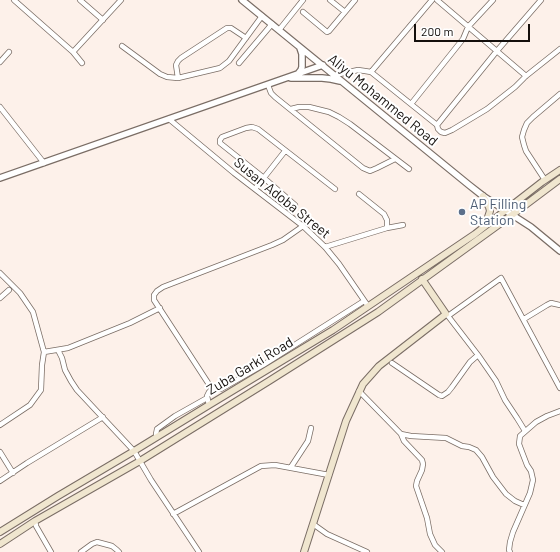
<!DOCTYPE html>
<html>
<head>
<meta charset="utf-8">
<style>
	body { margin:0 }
	#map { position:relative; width:560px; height:552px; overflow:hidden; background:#fdf1ea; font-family:Barlow,sans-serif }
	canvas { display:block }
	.scale { position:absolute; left:414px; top:24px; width:116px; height:18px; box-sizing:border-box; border:2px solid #140f0c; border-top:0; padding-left:5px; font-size:12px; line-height:14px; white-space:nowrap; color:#140f0c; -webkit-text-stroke:3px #fff; paint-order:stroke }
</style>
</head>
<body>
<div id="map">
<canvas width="560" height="552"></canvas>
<div class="scale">200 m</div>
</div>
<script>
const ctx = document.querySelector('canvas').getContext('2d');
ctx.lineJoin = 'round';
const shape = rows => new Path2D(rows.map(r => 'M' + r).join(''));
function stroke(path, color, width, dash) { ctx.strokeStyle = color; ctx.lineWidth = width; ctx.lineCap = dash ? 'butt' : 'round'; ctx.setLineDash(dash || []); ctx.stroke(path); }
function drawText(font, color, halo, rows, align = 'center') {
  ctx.font = font + ' Barlow,sans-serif'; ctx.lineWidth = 4; ctx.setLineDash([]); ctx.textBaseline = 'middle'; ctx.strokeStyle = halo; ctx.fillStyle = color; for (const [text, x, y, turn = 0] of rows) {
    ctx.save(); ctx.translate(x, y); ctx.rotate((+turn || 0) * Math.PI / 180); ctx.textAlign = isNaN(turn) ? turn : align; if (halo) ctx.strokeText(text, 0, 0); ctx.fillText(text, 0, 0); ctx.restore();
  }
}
const minor = shape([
	[14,0,73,52],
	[80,0,103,20],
	[330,0,345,12],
	[437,0,526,76],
	[303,12,327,32,329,31,355,0],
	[279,30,303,0],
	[122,46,160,74,167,77,178,78,220,68,229,61,262,16],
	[0,62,9,52],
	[82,63,73,52,121,0],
	[239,63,272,24],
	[371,72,432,0],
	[335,75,358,70,365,71,371,72,437,125,438,129,441,132,445,133,452,130,487,109,515,87,526,76,560,49],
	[178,78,176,65,178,61,181,58,227,28,231,28,246,38],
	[268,85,271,93,275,97,363,168,370,171,377,168,395,159],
	[411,104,463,39,468,27,493,0],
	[0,107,44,163],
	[291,109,299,107,309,107,329,112,339,117,350,124,409,169],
	[169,119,234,173,303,226,325,247,339,264,368,306],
	[437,125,496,52,541,0],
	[545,180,526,151,524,145,522,137,524,130,527,123,533,117,560,94],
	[255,189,285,151],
	[359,194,384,214,387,220,387,228],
	[295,205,264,178,220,143,220,140,222,137,246,128,252,127,258,129,335,189],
	[325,247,387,228,403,225],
	[0,273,20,293,33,312,44,352],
	[0,298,9,290],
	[446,314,448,316,501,278,560,388],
	[448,316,478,355,496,381,505,400,517,418,525,431],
	[524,319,547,305,551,303,560,305],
	[58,350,62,358,65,370,71,381,77,390,134,451,151,480,199,552],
	[392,363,439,395,442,396,448,392,452,387,470,362,478,355],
	[212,389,221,389,263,365,364,301],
	[359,391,401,434,411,436,446,438,462,446,469,447,476,450,482,457,493,477,506,494,515,501,524,505],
	[209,405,207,396,209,392,212,389,154,300,154,295,157,291,163,287,272,245,283,240,303,226],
	[0,425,30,405,41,390,42,365,44,352,68,348,130,323,160,308],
	[401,434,404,441,422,460,423,464,422,470,417,481,416,486,427,518,430,534,435,545,442,552],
	[157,437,156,434,157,429,175,416,207,398],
	[0,452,13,473],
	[291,467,308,441,311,428],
	[0,481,27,463,103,417],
	[173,514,261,466,275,465,329,475],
	[35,521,36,526,51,552],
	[313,524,327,534,367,552],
	[81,552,92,544,97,542,112,546,117,550,119,552],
	[510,552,509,550,510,542,513,532,530,493,533,480,531,471,527,465,522,452,519,444,520,436,536,422,547,416,560,411]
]);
const tertiary = shape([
	[242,0,469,185,483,196,531,227,560,251],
	[297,75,301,70,302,67,302,54,300,48],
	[291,78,322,78,331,79,340,81],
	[0,178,323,65]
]);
const secondary = shape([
	[483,225,487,220,490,211,489,207,483,196],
	[0,532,58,496,134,451,209,405,333,330,475,234,542,182,560,170],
	[0,544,35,521,140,461,269,381,378,312,512,215,560,179],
	[304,552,346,421,363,384,379,366,446,314,422,279]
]);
stroke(minor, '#7a6d65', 6);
stroke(tertiary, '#7a6d65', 8);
stroke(secondary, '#7a6d65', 8);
stroke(minor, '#fff', 4.5);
stroke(tertiary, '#fff', 5.5);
stroke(secondary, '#f0e6cf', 6);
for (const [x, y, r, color] of [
	[462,212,4,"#5c6f8a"]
]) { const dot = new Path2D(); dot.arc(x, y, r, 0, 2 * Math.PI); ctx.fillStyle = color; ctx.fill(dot); stroke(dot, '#fff', 1.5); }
drawText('14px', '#140f0c', '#fff', [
	["Aliyu Mohammed Road",383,100,39],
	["Susan Adoba Street",282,198,39],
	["Zuba Garki Road",250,366,-31]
]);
drawText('14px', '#4e5e75', '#fff', [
	["AP Filling",470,204],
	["Station",470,220]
], 'left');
</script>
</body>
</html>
